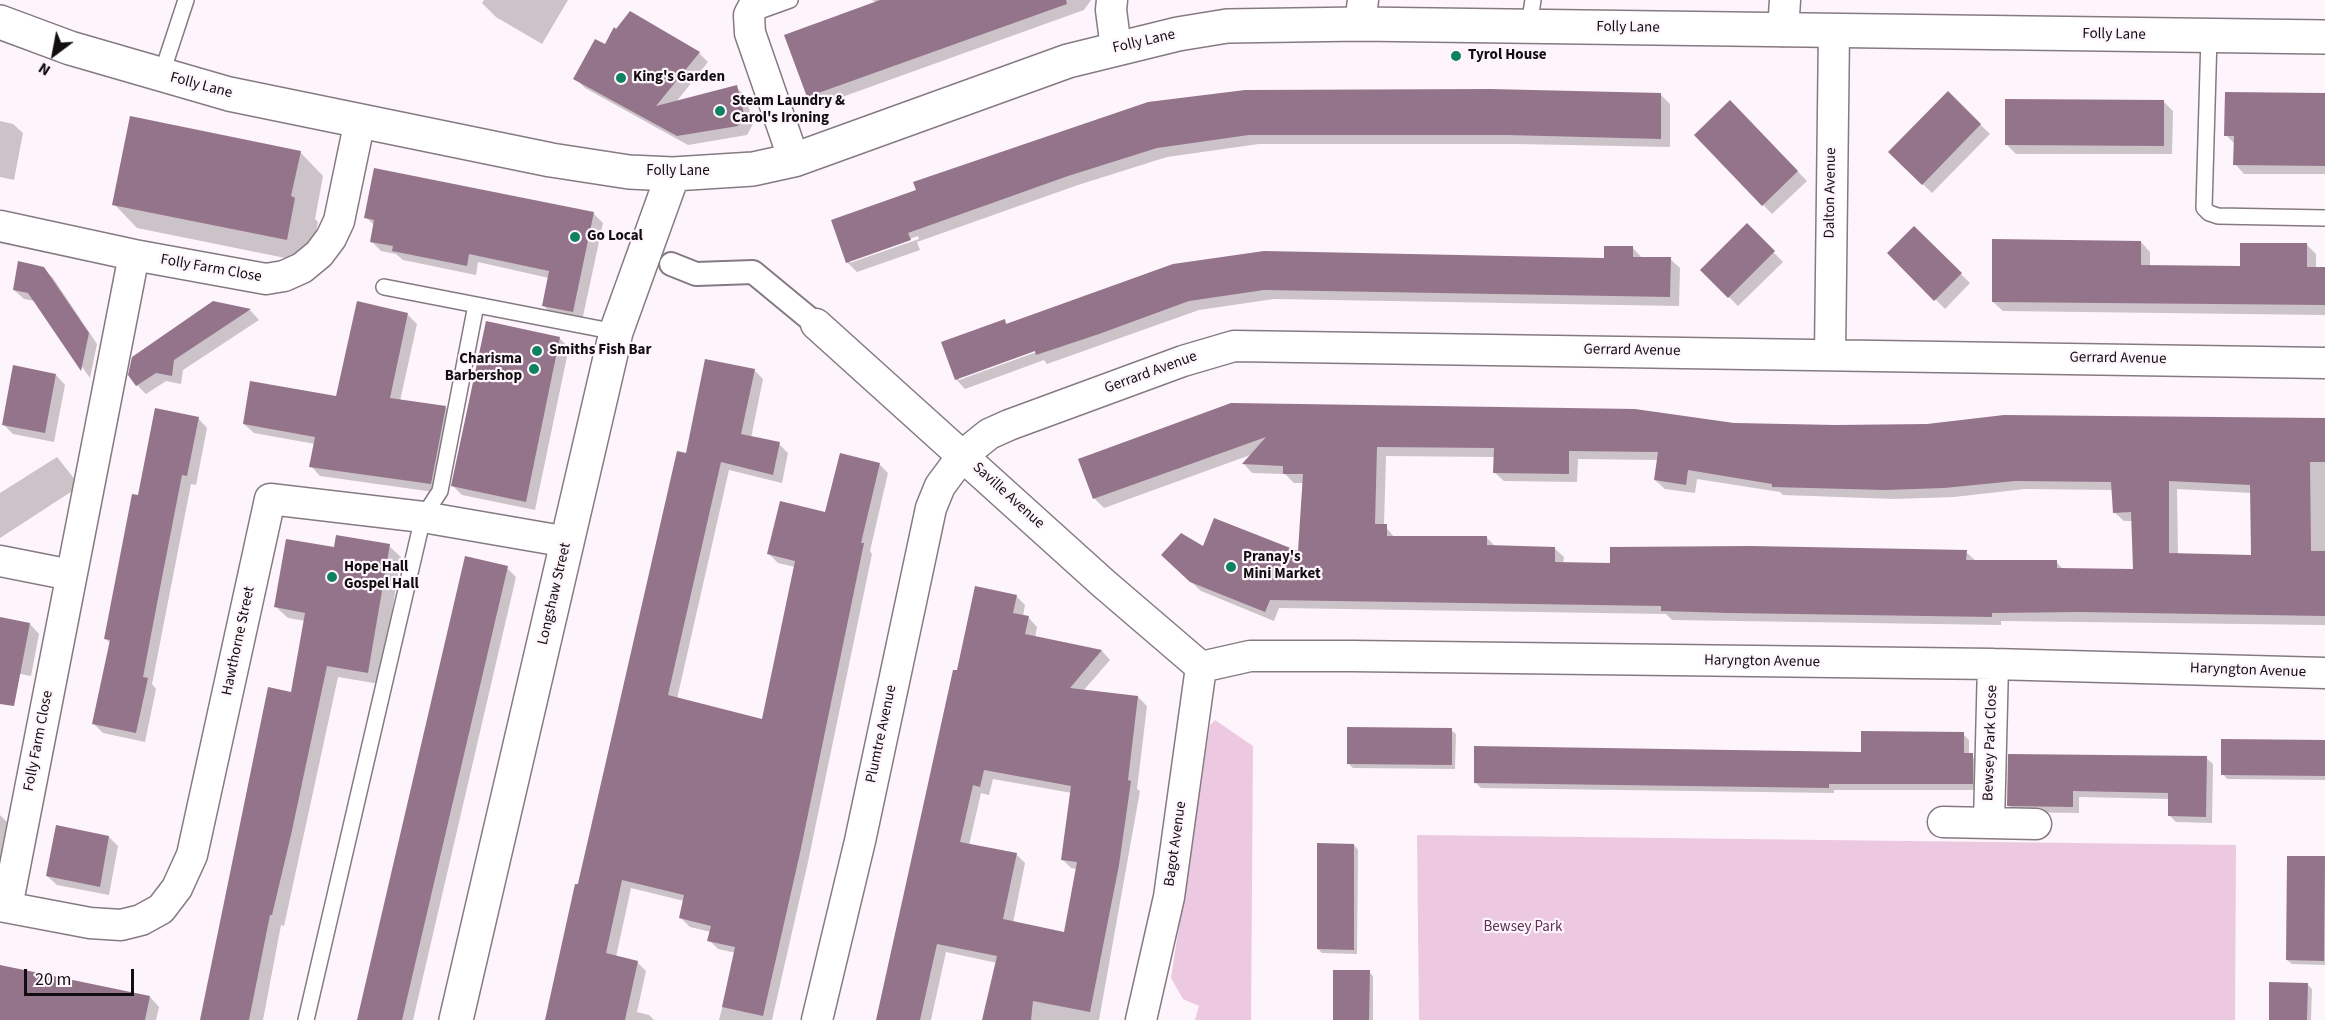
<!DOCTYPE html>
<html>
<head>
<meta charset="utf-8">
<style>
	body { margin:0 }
	#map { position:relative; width:2325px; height:1020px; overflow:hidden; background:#fef4fb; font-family:"Source Sans 3",sans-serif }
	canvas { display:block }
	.north { position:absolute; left:24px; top:24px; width:60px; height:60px; -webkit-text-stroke:4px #fef4fb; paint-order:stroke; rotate:212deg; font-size:16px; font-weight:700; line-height:24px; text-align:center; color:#110d10 }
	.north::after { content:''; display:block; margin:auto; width:21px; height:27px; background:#110d10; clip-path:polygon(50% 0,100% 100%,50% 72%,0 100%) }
	.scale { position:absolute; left:24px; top:969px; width:110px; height:27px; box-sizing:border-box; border:3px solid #110d10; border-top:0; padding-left:8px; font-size:18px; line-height:21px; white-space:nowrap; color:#110d10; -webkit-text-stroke:4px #fef4fb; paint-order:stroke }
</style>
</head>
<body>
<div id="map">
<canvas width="2325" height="1020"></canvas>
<div class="north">N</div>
<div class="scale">20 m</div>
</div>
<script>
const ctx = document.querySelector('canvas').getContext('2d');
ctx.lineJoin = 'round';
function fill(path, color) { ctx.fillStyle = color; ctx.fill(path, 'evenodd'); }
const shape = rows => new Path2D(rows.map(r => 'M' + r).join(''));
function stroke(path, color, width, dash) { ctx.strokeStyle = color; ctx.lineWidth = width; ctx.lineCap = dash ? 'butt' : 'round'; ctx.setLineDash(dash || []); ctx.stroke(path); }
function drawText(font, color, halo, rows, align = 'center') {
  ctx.font = font + ' "Source Sans 3",sans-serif'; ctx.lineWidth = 4.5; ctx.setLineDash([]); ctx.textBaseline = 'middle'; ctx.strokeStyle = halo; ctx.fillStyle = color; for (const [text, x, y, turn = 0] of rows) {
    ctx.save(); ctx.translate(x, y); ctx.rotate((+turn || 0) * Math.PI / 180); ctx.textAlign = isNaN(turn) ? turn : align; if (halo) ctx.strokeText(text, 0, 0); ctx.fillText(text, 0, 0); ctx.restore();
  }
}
fill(shape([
	[1215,720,1253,746,1251,1020,1195,1020,1199,1006,1183,999,1171,978,1210,725],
	[1417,835,2236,845,2235,1020,1419,1020]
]), '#ecc9e0');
fill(shape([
	[484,0,568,0,542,44,496,17,482,3],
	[872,0,1091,0,1084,10,817,106,808,96,877,3],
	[605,46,699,53,708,62,676,102,736,87,746,97,753,124,747,135,688,145,585,88,575,78],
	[1245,91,1490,91,1660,94,1670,104,1670,147,1518,144,1259,144,1167,157,1078,185,917,242,920,250,857,272,847,262,832,221,918,191,915,183,1149,104],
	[918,236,919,239,850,263,850,260],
	[1948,93,1990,134,1932,193,1890,152],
	[2325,95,2325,174,2244,174,2235,164,2235,144,2226,135],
	[2163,101,2173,111,2172,154,2016,154,2006,144],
	[1730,102,1807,181,1772,214,1696,135],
	[0,121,13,124,23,133,14,180,0,177],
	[300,152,323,176,315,219,318,222,310,263,137,228,114,204],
	[593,213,603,223,582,321,553,315,543,305,549,278,478,262,476,275,403,260,396,254,381,251,371,241,374,225,366,217],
	[1747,225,1783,262,1738,306,1702,270],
	[1914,228,1970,283,1945,309,1889,253],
	[2141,242,2150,252,2150,267,2241,267,2307,245,2316,254,2316,268,2325,268,2325,315,2003,311,1993,302],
	[1632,247,1642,258,1670,259,1680,268,1679,306,1274,299,1199,310,1047,364,1044,360,965,389,956,379,1004,321,1008,325,1174,265,1605,259],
	[1041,347,1042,350,959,380,959,377],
	[43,268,53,278,97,344,90,378,35,301,24,299,14,290],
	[213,303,251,311,259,320,183,370,181,384,166,381,146,394,137,385],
	[408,315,417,324,400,401,446,408,455,417,441,493,320,476,311,466,315,444,254,433,244,424,337,398],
	[559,338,569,347,535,510,462,495,453,486],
	[754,370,763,379,751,438,779,444,788,453,782,483,729,470,677,699,763,721,795,567,778,563,769,554,826,514,879,464,888,473,870,551,872,554,808,862,772,1020,719,1020,736,953,718,949,709,940,711,932,690,927,681,918,684,901,631,888,616,957,637,962,646,971,637,1012,649,1015,654,1020,546,1020,678,453,687,455],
	[56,375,65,385,54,442,13,434,3,424],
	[1231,404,1836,427,2325,420,2325,625,2001,621,2001,625,1672,620,1666,614,1279,608,1274,621,1201,591,1172,564,1204,549,1300,553,1304,483,1294,483,1285,474,1252,473,1244,464,1253,454,1104,508,1095,499,1080,460],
	[1386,456,1495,457,1494,472,1504,481,1577,482,1578,459,1658,460,1655,480,1665,489,1695,493,1697,479,1780,492,1783,495,1895,499,1954,497,2025,489,2113,490,2114,512,2124,521,2133,521,2135,571,2064,570,2056,562,1976,561,1966,552,1611,565,1563,564,1564,557,1554,548,1496,547,1487,538,1395,538,1384,525],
	[2177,489,2251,493,2252,556,2178,555],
	[198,418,207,428,196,485,191,484,152,684,156,689,145,742,103,733,94,724,111,644,106,639,139,496],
	[57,457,80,486,0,538,0,493],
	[389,546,401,557,380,684,338,677,284,926,281,925,263,1020,202,1020,293,694,305,621,288,618,276,607,335,549],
	[507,568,516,577,413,1020,359,1020],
	[1016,596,1025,605,1023,616,1028,617,1037,627,1035,638,1102,651,1110,660,1083,691,1138,697,1147,706,1137,789,1140,791,1099,1020,1017,1020,997,963,946,952,931,1020,877,1020,959,672],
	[993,779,1072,793,1062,859,1071,868,1077,869,1065,933,1013,923,1025,863,1016,854,969,845,981,793,989,795],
	[0,619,30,624,39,634,31,676,0,670],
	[1451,730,1456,734,1455,769,1353,768,1348,763],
	[1963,734,1969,740,1969,755,1979,761,1978,790,1834,790,1834,793,1481,788,1475,782,1862,754],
	[2325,742,2325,780,2227,779,2223,774],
	[2206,758,2213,764,2212,823,2176,822,2170,816,2170,799,2079,797,2079,813,2015,812,2008,805],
	[0,815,7,822,0,859],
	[109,837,118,846,109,895,57,885,47,876],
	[1354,845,1358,850,1357,954,1322,953,1318,949],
	[2288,857,2325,858,2325,965,2292,964,2287,960],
	[0,967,150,997,159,1007,156,1020,0,1020],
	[1369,972,1373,976,1373,1020,1334,1020],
	[2307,984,2312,989,2311,1020,2270,1020]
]), '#0003');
fill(shape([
	[880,0,1066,0,1067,4,807,97,784,35],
	[630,11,700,52,656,106,737,85,744,114,738,126,677,136,573,79,595,39,605,44,614,27,616,29],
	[1490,89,1661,93,1661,139,1507,135,1249,135,1157,148,1068,176,908,233,911,240,846,263,831,220,916,190,913,182,1148,102,1245,90],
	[1948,91,1981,124,1922,185,1888,152],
	[2225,92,2325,93,2325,166,2233,165,2234,136,2224,136],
	[2005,99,2164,100,2164,146,2005,145],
	[1730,100,1798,171,1762,206,1694,135],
	[130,116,301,151,291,196,295,198,287,240,112,205],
	[374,168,594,212,573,312,542,306,549,271,469,254,467,266,392,251,393,246,370,242,374,220,364,218],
	[1747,223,1775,251,1728,298,1700,270],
	[1914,226,1962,273,1934,301,1887,253],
	[1992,239,2141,241,2141,265,2240,266,2240,243,2307,243,2307,267,2325,267,2325,305,1992,302],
	[1604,246,1633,246,1633,257,1671,257,1670,297,1264,290,1189,301,1099,334,1036,355,1035,351,955,380,941,342,1005,319,1006,324,1173,264,1264,251,1604,258],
	[18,261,44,267,89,333,81,371,28,293,13,290],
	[213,301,251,309,174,360,172,376,156,373,136,386,128,375,132,357],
	[357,301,408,313,390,398,446,406,431,484,309,467,315,437,243,424,250,381,336,396],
	[486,321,560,337,526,502,451,486],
	[705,359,755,369,741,434,780,442,773,475,721,462,668,695,762,719,795,561,767,554,780,501,825,512,840,453,880,463,861,543,864,543,800,853,763,1016,722,1007,735,947,707,941,711,926,679,918,684,895,622,880,606,953,638,961,625,1020,545,1020,575,884,578,884,677,451,686,453],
	[13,365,56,374,45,433,2,425],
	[1231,403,1635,409,1734,423,1836,425,1927,424,2004,415,2325,418,2325,462,2310,462,2311,551,2325,551,2325,616,2080,612,1992,613,1992,617,1729,613,1661,611,1661,606,1270,600,1265,612,1190,582,1161,555,1181,533,1203,546,1214,518,1298,551,1303,474,1283,474,1283,466,1242,464,1266,437,1093,499,1078,459],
	[1377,447,1494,448,1493,473,1569,474,1569,451,1658,452,1654,480,1686,485,1688,470,1772,484,1772,487,1885,490,1944,488,2015,481,2111,482,2113,513,2131,512,2133,569,2057,568,2057,560,1966,560,1967,550,1751,546,1610,547,1610,563,1555,562,1555,547,1487,545,1487,536,1387,536,1387,524,1375,524],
	[2169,481,2250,485,2251,555,2169,553],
	[155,408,199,417,187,476,182,475,160,588,143,677,148,678,136,733,92,724,110,640,104,639,132,494,138,495],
	[336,535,390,544,368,673,327,666,291,835,272,915,270,915,249,1020,200,1020,268,687,291,692,305,613,274,607,286,539,334,547],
	[465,556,508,566,402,1020,357,1020],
	[975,586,1017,595,1013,613,1029,616,1025,634,1102,650,1070,688,1138,696,1128,780,1131,781,1119,865,1090,1012,1033,1001,1031,1020,982,1020,997,956,937,944,920,1020,876,1020,953,670,957,670],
	[984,770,1071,786,1061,860,1077,862,1064,932,1003,919,1017,853,960,842,973,785,980,787],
	[0,617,30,623,14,706,0,704],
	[1347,727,1452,728,1452,765,1347,764],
	[1861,731,1964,732,1964,753,1973,753,1973,784,1829,784,1829,788,1474,783,1474,746,1861,752],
	[2221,739,2325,740,2325,776,2221,775],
	[2008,754,2207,756,2206,817,2168,816,2168,793,2073,791,2073,807,2007,806],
	[56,825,109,836,100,887,46,876],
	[1317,843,1354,844,1354,950,1317,949],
	[2287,856,2325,856,2324,961,2286,960],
	[0,965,150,996,145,1020,0,1020],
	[1333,970,1370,970,1369,1020,1333,1020],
	[2269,982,2308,983,2307,1020,2269,1020]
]), '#94748a');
const service = shape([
	[751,14,790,0],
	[1529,26,1533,0],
	[2209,36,2204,208,2209,213,2218,216,2325,218],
	[161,76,186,0],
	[384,287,616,332],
	[306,1020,423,517,440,491,476,305]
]);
const pedestrian = shape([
	[671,264,696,274,753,272,816,324]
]);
const minor = shape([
	[757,0,749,15,750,33,794,160],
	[1112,0,1111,10,1116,48],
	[1360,24,1363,0],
	[1783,31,1785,0],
	[0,226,134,255],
	[816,324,1103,583,1201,667],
	[1830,354,1834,31],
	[0,561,71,575],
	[1201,667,1250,656,1352,656,1993,664,2325,673],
	[1943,822,2036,824],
	[1989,823,1993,664],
	[0,906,90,923,121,925,141,920,161,909,177,888,192,855,270,499,423,517,568,542],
	[7,907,134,255,266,279,284,276,302,268,319,254,331,238,339,221,360,120],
	[817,1020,860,841,931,508,940,486,963,455,989,434,1009,425,1183,361,1234,346,2325,363],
	[1141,1020,1169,897,1201,667]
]);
const tertiary = shape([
	[0,22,70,48,229,94,551,160,629,172,673,174,753,169,794,160,1068,61,1178,34,1227,26,1360,24,2325,37],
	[456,1020,616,332,673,174]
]);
stroke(service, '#867a82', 18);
stroke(pedestrian, '#867a82', 26);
stroke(minor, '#867a82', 33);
stroke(tertiary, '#867a82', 36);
stroke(service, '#fff', 15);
stroke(pedestrian, '#fff', 22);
stroke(minor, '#fff', 30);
stroke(tertiary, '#fff', 33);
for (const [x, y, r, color] of [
	[1456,56,6,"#0e8260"],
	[621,78,6,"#0e8260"],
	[720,111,6,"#0e8260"],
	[575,237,6,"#0e8260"],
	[537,351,6,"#0e8260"],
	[534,369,6,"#0e8260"],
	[1231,567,6,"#0e8260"],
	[332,577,6,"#0e8260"]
]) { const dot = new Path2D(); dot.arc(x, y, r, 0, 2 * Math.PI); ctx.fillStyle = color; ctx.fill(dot); stroke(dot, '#fef4fb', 2); }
drawText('15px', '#110d10', '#fef4fb', [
	["Folly Lane",1628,28,1],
	["Folly Lane",2114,35,1],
	["Folly Lane",1144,42,-13],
	["Folly Lane",201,86,15],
	["Folly Lane",678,172],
	["Dalton Avenue",1831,193,-89],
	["Folly Farm Close",211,269,10],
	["Gerrard Avenue",1632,351,1],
	["Gerrard Avenue",2118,359,1],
	["Gerrard Avenue",1151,373,-20],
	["Saville Avenue",1008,496,42],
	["Longshaw Street",555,594,-77],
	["Hawthorne Street",239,641,-78],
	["Haryngton Avenue",1762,662,1],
	["Haryngton Avenue",2248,671,2],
	["Plumtre Avenue",882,734,-78],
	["Folly Farm Close",39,741,-79],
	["Bewsey Park Close",1991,743,-88],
	["Bagot Avenue",1176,844,-82]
]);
drawText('bold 15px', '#110d10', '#fef4fb', [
	["Tyrol House",1468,56],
	["King's Garden",633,78],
	["Steam Laundry &",732,102],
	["Carol's Ironing",732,119],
	["Go Local",587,237],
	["Smiths Fish Bar",549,351],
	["Charisma",522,360,"right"],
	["Barbershop",522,377,"right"],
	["Pranay's",1243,558],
	["Mini Market",1243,575],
	["Hope Hall",344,568],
	["Gospel Hall",344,585]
], 'left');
drawText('15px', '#5e3051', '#fef4fb', [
	["Bewsey Park",1523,928]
]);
</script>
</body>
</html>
